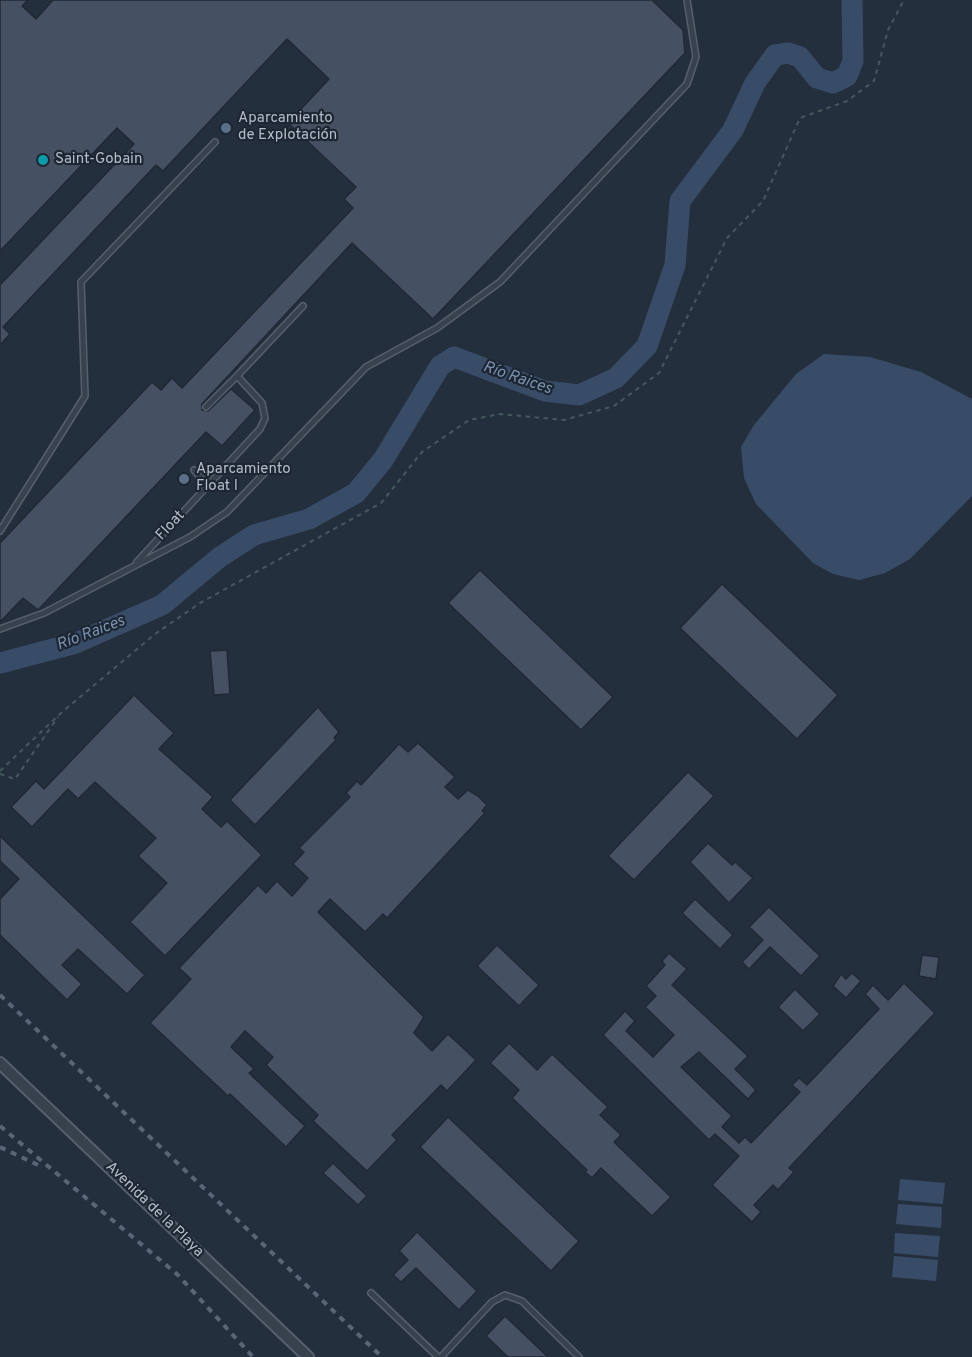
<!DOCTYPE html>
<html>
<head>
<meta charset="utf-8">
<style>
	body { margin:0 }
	canvas { display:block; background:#242f3e }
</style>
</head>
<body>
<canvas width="972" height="1357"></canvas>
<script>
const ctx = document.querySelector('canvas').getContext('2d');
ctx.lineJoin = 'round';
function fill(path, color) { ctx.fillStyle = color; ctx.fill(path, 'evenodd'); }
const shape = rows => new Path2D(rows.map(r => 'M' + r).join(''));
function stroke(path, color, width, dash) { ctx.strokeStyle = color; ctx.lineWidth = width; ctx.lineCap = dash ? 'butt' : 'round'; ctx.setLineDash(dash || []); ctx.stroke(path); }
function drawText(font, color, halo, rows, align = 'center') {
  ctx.font = font + ' Overpass,sans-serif'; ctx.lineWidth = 4.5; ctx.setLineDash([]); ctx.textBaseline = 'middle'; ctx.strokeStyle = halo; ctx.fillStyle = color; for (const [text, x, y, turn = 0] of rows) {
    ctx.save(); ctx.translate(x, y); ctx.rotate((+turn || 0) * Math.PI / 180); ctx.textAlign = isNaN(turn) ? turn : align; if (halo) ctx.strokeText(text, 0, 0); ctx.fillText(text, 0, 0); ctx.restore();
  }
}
fill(shape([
	[824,354,870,357,921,372,972,399,972,496,910,559,885,573,859,580,833,574,813,563,756,504,744,478,741,447,754,425,796,374],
	[900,1179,945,1183,943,1204,898,1200],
	[898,1204,942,1207,941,1228,896,1224],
	[895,1233,940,1236,938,1257,894,1253],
	[894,1256,938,1260,936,1281,892,1277]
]), '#394c67');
stroke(shape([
	[0,663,76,643,162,605,220,557,254,535,309,519,356,493,383,460,440,366,454,357,545,391,579,395,616,378,647,346,675,265,680,201,733,130,755,83,775,55,788,53,800,57,817,78,833,83,847,76,853,61,852,0]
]), '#394c67', 21);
const building = shape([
	[0,0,28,0,22,6,36,19,53,0,652,0,683,30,685,53,433,319,352,243,202,404,202,410,208,411,231,389,255,410,222,446,206,432,38,610,23,598,0,622,0,543,152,382,161,390,172,378,182,388,353,208,344,199,356,187,288,123,329,79,287,39,163,171,156,165,3,327,10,334,0,345,0,285,134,144,117,128,0,251,0,0],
	[480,570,613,697,581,730,448,603,480,570],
	[722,584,838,695,797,739,680,628,722,584],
	[227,650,230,694,214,695,210,651,227,650],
	[134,695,174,733,159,749,213,797,202,809,221,827,227,821,262,855,165,956,130,922,167,883,138,856,156,838,95,782,78,799,68,789,32,827,11,807,36,781,44,789,134,695],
	[318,707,339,732,334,738,336,740,255,825,230,800,318,707],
	[418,743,455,777,445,787,458,799,468,790,478,796,487,805,482,811,485,813,387,918,383,914,365,932,330,899,318,912,424,1017,414,1033,432,1051,448,1034,476,1060,447,1091,441,1085,392,1135,397,1140,367,1171,313,1121,318,1115,266,1065,273,1057,245,1031,231,1047,254,1069,249,1073,305,1126,286,1147,230,1094,228,1096,150,1023,191,979,179,968,258,885,266,893,277,881,292,896,308,878,293,864,304,852,299,848,350,797,346,793,357,781,361,785,399,744,408,752,418,743],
	[688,772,714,796,634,880,608,856,688,772],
	[0,836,145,975,127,994,78,949,62,965,82,984,67,1000,0,935,0,899,19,879,0,861,0,836],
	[708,843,732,865,735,862,753,878,729,903,690,862,708,843],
	[695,899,733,935,720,949,682,913,695,899],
	[769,907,820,956,801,976,770,947,749,969,742,962,763,940,749,927,769,907],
	[497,945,539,985,519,1006,477,966,497,945],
	[669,953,687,969,672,985,748,1056,735,1069,756,1090,748,1099,699,1052,681,1067,732,1116,722,1127,739,1143,745,1137,751,1143,800,1092,792,1085,799,1078,807,1085,879,1009,865,994,873,985,888,1000,904,983,935,1013,789,1168,794,1172,778,1190,773,1185,754,1205,761,1212,752,1222,712,1185,739,1156,715,1134,709,1140,603,1035,625,1011,635,1021,626,1031,653,1057,674,1035,645,1007,656,996,646,986,665,965,662,961,669,953],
	[922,955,939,957,936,979,919,976,922,955],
	[852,973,861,981,846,998,833,986,841,974,846,979,852,973],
	[795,989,820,1014,803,1031,778,1007,795,989],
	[509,1043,537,1070,552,1054,608,1107,600,1115,621,1135,614,1142,671,1197,652,1216,601,1168,592,1178,585,1172,587,1170,512,1098,519,1090,490,1063,509,1043],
	[448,1117,579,1241,551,1271,420,1147,448,1117],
	[333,1163,367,1196,358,1205,323,1173,333,1163],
	[417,1232,477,1291,459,1310,416,1268,401,1282,393,1275,408,1260,399,1251,417,1232],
	[505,1316,548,1357,508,1357,486,1336,505,1316]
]);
fill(building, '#455162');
stroke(building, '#1f2835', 1.5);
const lane = shape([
	[237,376,303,306],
	[194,470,208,486],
	[0,531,85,396,81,282,215,142],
	[137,562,260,429,265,418,262,403,237,376,206,407],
	[0,629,44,613,190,537,227,512,366,367,437,328,500,282,687,84,696,57,687,0],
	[371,1293,438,1357],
	[441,1357,492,1302,505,1295,522,1301,579,1357]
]);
const street = shape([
	[0,1063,308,1357]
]);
stroke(lane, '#565f6c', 8);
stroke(street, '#565f6c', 14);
stroke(shape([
	[0,771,61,713,155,634,200,603,381,503,422,452,469,420,500,414,564,420,614,406,659,373,727,238,763,201,800,118,847,101,874,81,888,30,904,0],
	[0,774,15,779,58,717]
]), '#44595c', 2, [4.5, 4.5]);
stroke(lane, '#38414e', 5);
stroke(street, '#38414e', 10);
stroke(shape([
	[0,995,382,1357],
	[0,1126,178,1275,253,1357],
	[0,1147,38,1165]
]), '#5a6575', 4, [6, 6]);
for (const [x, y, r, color] of [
	[226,128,6,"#5c6f8a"],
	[43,160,6,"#0f9aa8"],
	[184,479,6,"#5c6f8a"]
]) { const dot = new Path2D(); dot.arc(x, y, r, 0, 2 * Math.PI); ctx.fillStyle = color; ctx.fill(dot); stroke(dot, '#1d2633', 2); }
drawText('15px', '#b4bcc9', '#1d2633', [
	["Aparcamiento",238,119],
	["de Explotación",238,136],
	["Saint-Gobain",55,160],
	["Aparcamiento",196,470],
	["Float I",196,487]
], 'left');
drawText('15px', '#b4bcc9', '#1d2633', [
	["Float",171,526,-47],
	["Avenida de la Playa",154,1210,44]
]);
drawText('italic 16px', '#7c92b1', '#1d2633', [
	["Río Raices",517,379,19],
	["Río Raices",91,634,-21]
]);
</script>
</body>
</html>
